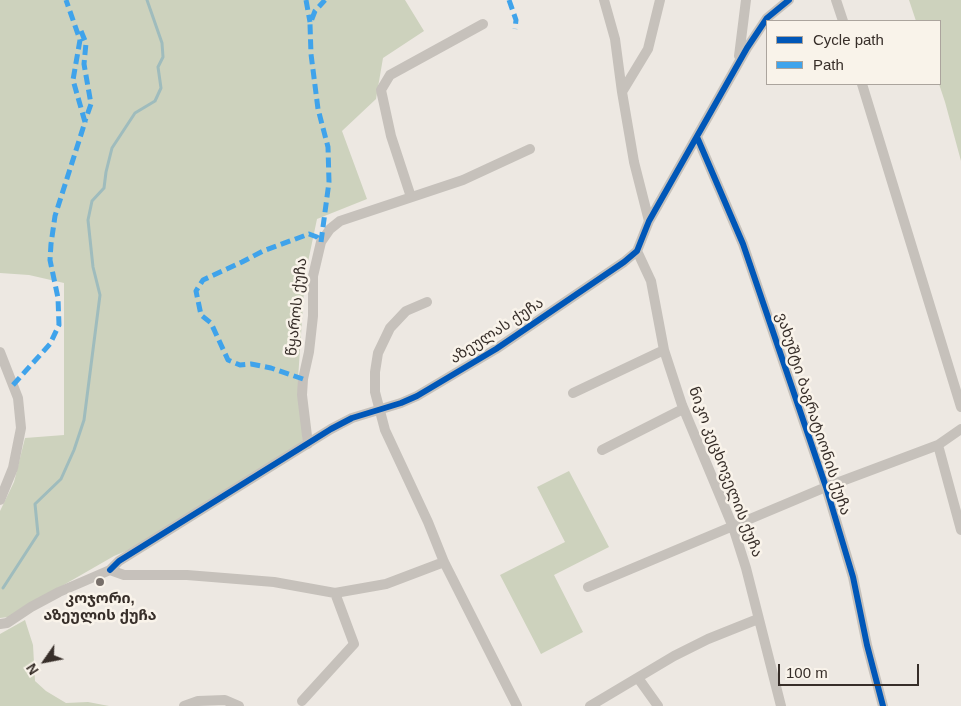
<!DOCTYPE html>
<html>
<head>
<meta charset="utf-8">
<style>
	body { margin:0 }
	#map { position:relative; width:961px; height:706px; overflow:hidden; background:#ede8e2; font-family:Arial,sans-serif }
	canvas { display:block }
	.legend { position:absolute; left:766px; top:20px; width:175px; height:65px; box-sizing:border-box; background:#f9f3ea; border:1px solid #aba49d; margin:0; padding:6px 9px; list-style:none; font-size:15px; color:#372e29 }
	.legend li { display:flex; align-items:center; gap:10px; height:25px }
	.legend b { width:25px; border:1px solid #aba49d }
	.north { position:absolute; left:20px; top:636px; width:50px; height:50px; -webkit-text-stroke:4px #f9f3ea; paint-order:stroke; rotate:237deg; font-size:14px; font-weight:700; line-height:20px; text-align:center; color:#372e29 }
	.north::after { content:''; display:block; margin:auto; width:18px; height:22px; background:#372e29; clip-path:polygon(50% 0,100% 100%,50% 72%,0 100%) }
	.scale { position:absolute; left:778px; top:664px; width:141px; height:22px; box-sizing:border-box; border:2px solid #372e29; border-top:0; padding-left:6px; font-size:15px; line-height:18px; white-space:nowrap; color:#372e29; -webkit-text-stroke:4px #f9f3ea; paint-order:stroke }
</style>
</head>
<body>
<div id="map">
<canvas width="961" height="706"></canvas>
<ul class="legend">
<li><b style="height:6px;background:#0057b8"></b>Cycle path</li>
<li><b style="height:6px;background:#3fa3eb"></b>Path</li>
</ul>
<div class="north">N</div>
<div class="scale">100 m</div>
</div>
<script>
const ctx = document.querySelector('canvas').getContext('2d');
ctx.lineJoin = 'round';
function fill(path, color) { ctx.fillStyle = color; ctx.fill(path, 'evenodd'); }
const shape = rows => new Path2D(rows.map(r => 'M' + r).join(''));
function stroke(path, color, width, dash) { ctx.strokeStyle = color; ctx.lineWidth = width; ctx.lineCap = dash ? 'butt' : 'round'; ctx.setLineDash(dash || []); ctx.stroke(path); }
function drawText(font, color, halo, rows, align = 'center') {
  ctx.font = font + ' Arial,"Noto Sans Georgian",sans-serif'; ctx.lineWidth = 5; ctx.setLineDash([]); ctx.textBaseline = 'middle'; ctx.strokeStyle = halo; ctx.fillStyle = color; for (const [text, x, y, turn = 0] of rows) {
    ctx.save(); ctx.translate(x, y); ctx.rotate((+turn || 0) * Math.PI / 180); ctx.textAlign = isNaN(turn) ? turn : align; if (halo) ctx.strokeText(text, 0, 0); ctx.fillText(text, 0, 0); ctx.restore();
  }
}
fill(shape([
	[0,0,405,0,424,31,383,58,376,99,342,131,367,199,317,219,305,276,298,379,303,442,131,549,114,556,8,617,0,618,0,511,14,482,25,438,64,435,64,283,29,275,0,273],
	[909,0,961,0,961,161,945,102,939,84,940,21,916,21],
	[569,471,609,547,554,575,583,632,541,654,500,575,565,542,537,487],
	[25,620,33,645,35,681,46,691,66,703,88,702,109,706,0,706,0,634]
]), '#cdd2bd');
stroke(shape([
	[3,588,38,534,35,504,61,479,74,450,84,420,100,295,93,267,88,220,92,201,104,188,106,172,112,148,135,113,155,101,161,88,158,67,163,57,162,43,147,0]
]), '#9fbcbd', 3);
stroke(shape([
	[604,0,615,39,622,92],
	[836,0,843,21],
	[739,56,746,0],
	[862,84,961,407],
	[697,137,743,244,826,487,853,577,867,645,883,706],
	[411,197,391,136,381,90,390,75,483,24],
	[649,221,634,162,622,92,648,49,660,0],
	[637,251,651,281,664,350,682,405,733,527,746,568,781,706],
	[427,302,406,311,390,328,378,353,375,372,375,392,385,430,428,522,444,562,517,706],
	[0,352,18,398,21,428,13,468,0,500],
	[573,393,664,350],
	[308,444,302,395,303,379,309,352,313,316,313,276,321,242,330,229,340,221,463,180,530,149],
	[938,445,961,530],
	[602,450,683,409],
	[110,570,119,561,331,429,352,418,401,403,417,396,496,349,624,262,637,251,649,221,747,48,767,18,789,0],
	[588,587,826,487,938,445,961,429],
	[0,624,7,623,31,607,59,592,110,570,124,575,187,575,274,582,335,593,386,584,444,562],
	[638,678,658,706],
	[302,701,354,644,335,593],
	[184,706,198,701,225,700,239,706],
	[590,706,674,656,708,639,758,619]
]), '#c6c1bb', 10);
stroke(shape([
	[306,0,310,22],
	[509,0,516,20,515,29],
	[81,31,86,43,84,64,91,104,85,121],
	[321,242,329,182,328,147,318,109,311,54,310,24,315,11,325,0],
	[303,379,271,368,251,364,240,365,228,360,211,323,201,315,196,291,203,280,242,262,263,251,309,234,317,237,321,242],
	[13,385,50,344,59,325,58,298,50,260,51,244,55,216,85,122,73,80,80,40,66,0]
]), '#3fa3eb', 5, [10, 5]);
stroke(shape([
	[697,137,743,244,826,487,853,577,867,645,883,706],
	[110,570,119,561,331,429,352,418,401,403,417,396,496,349,624,262,637,251,649,221,747,48,767,18,789,0]
]), '#0057b8', 6);
for (const [x, y, r, color] of [
	[100,582,5,"#776f6a"]
]) { const dot = new Path2D(); dot.arc(x, y, r, 0, 2 * Math.PI); ctx.fillStyle = color; ctx.fill(dot); stroke(dot, '#f9f3ea', 2); }
drawText('15px', '#372e29', '#f9f3ea', [
	["წყაროს ქუჩა",297,307,-84],
	["აზეულას ქუჩა",497,331,-33],
	["ვახუშტი ბაგრატიონის ქუჩა",813,414,72],
	["ნიკო კეცხოველის ქუჩა",725,472,69]
]);
drawText('bold 15px', '#372e29', '#f9f3ea', [
	["კოჯორი,",100,599],
	["აზეულის ქუჩა",100,616]
]);
</script>
</body>
</html>
